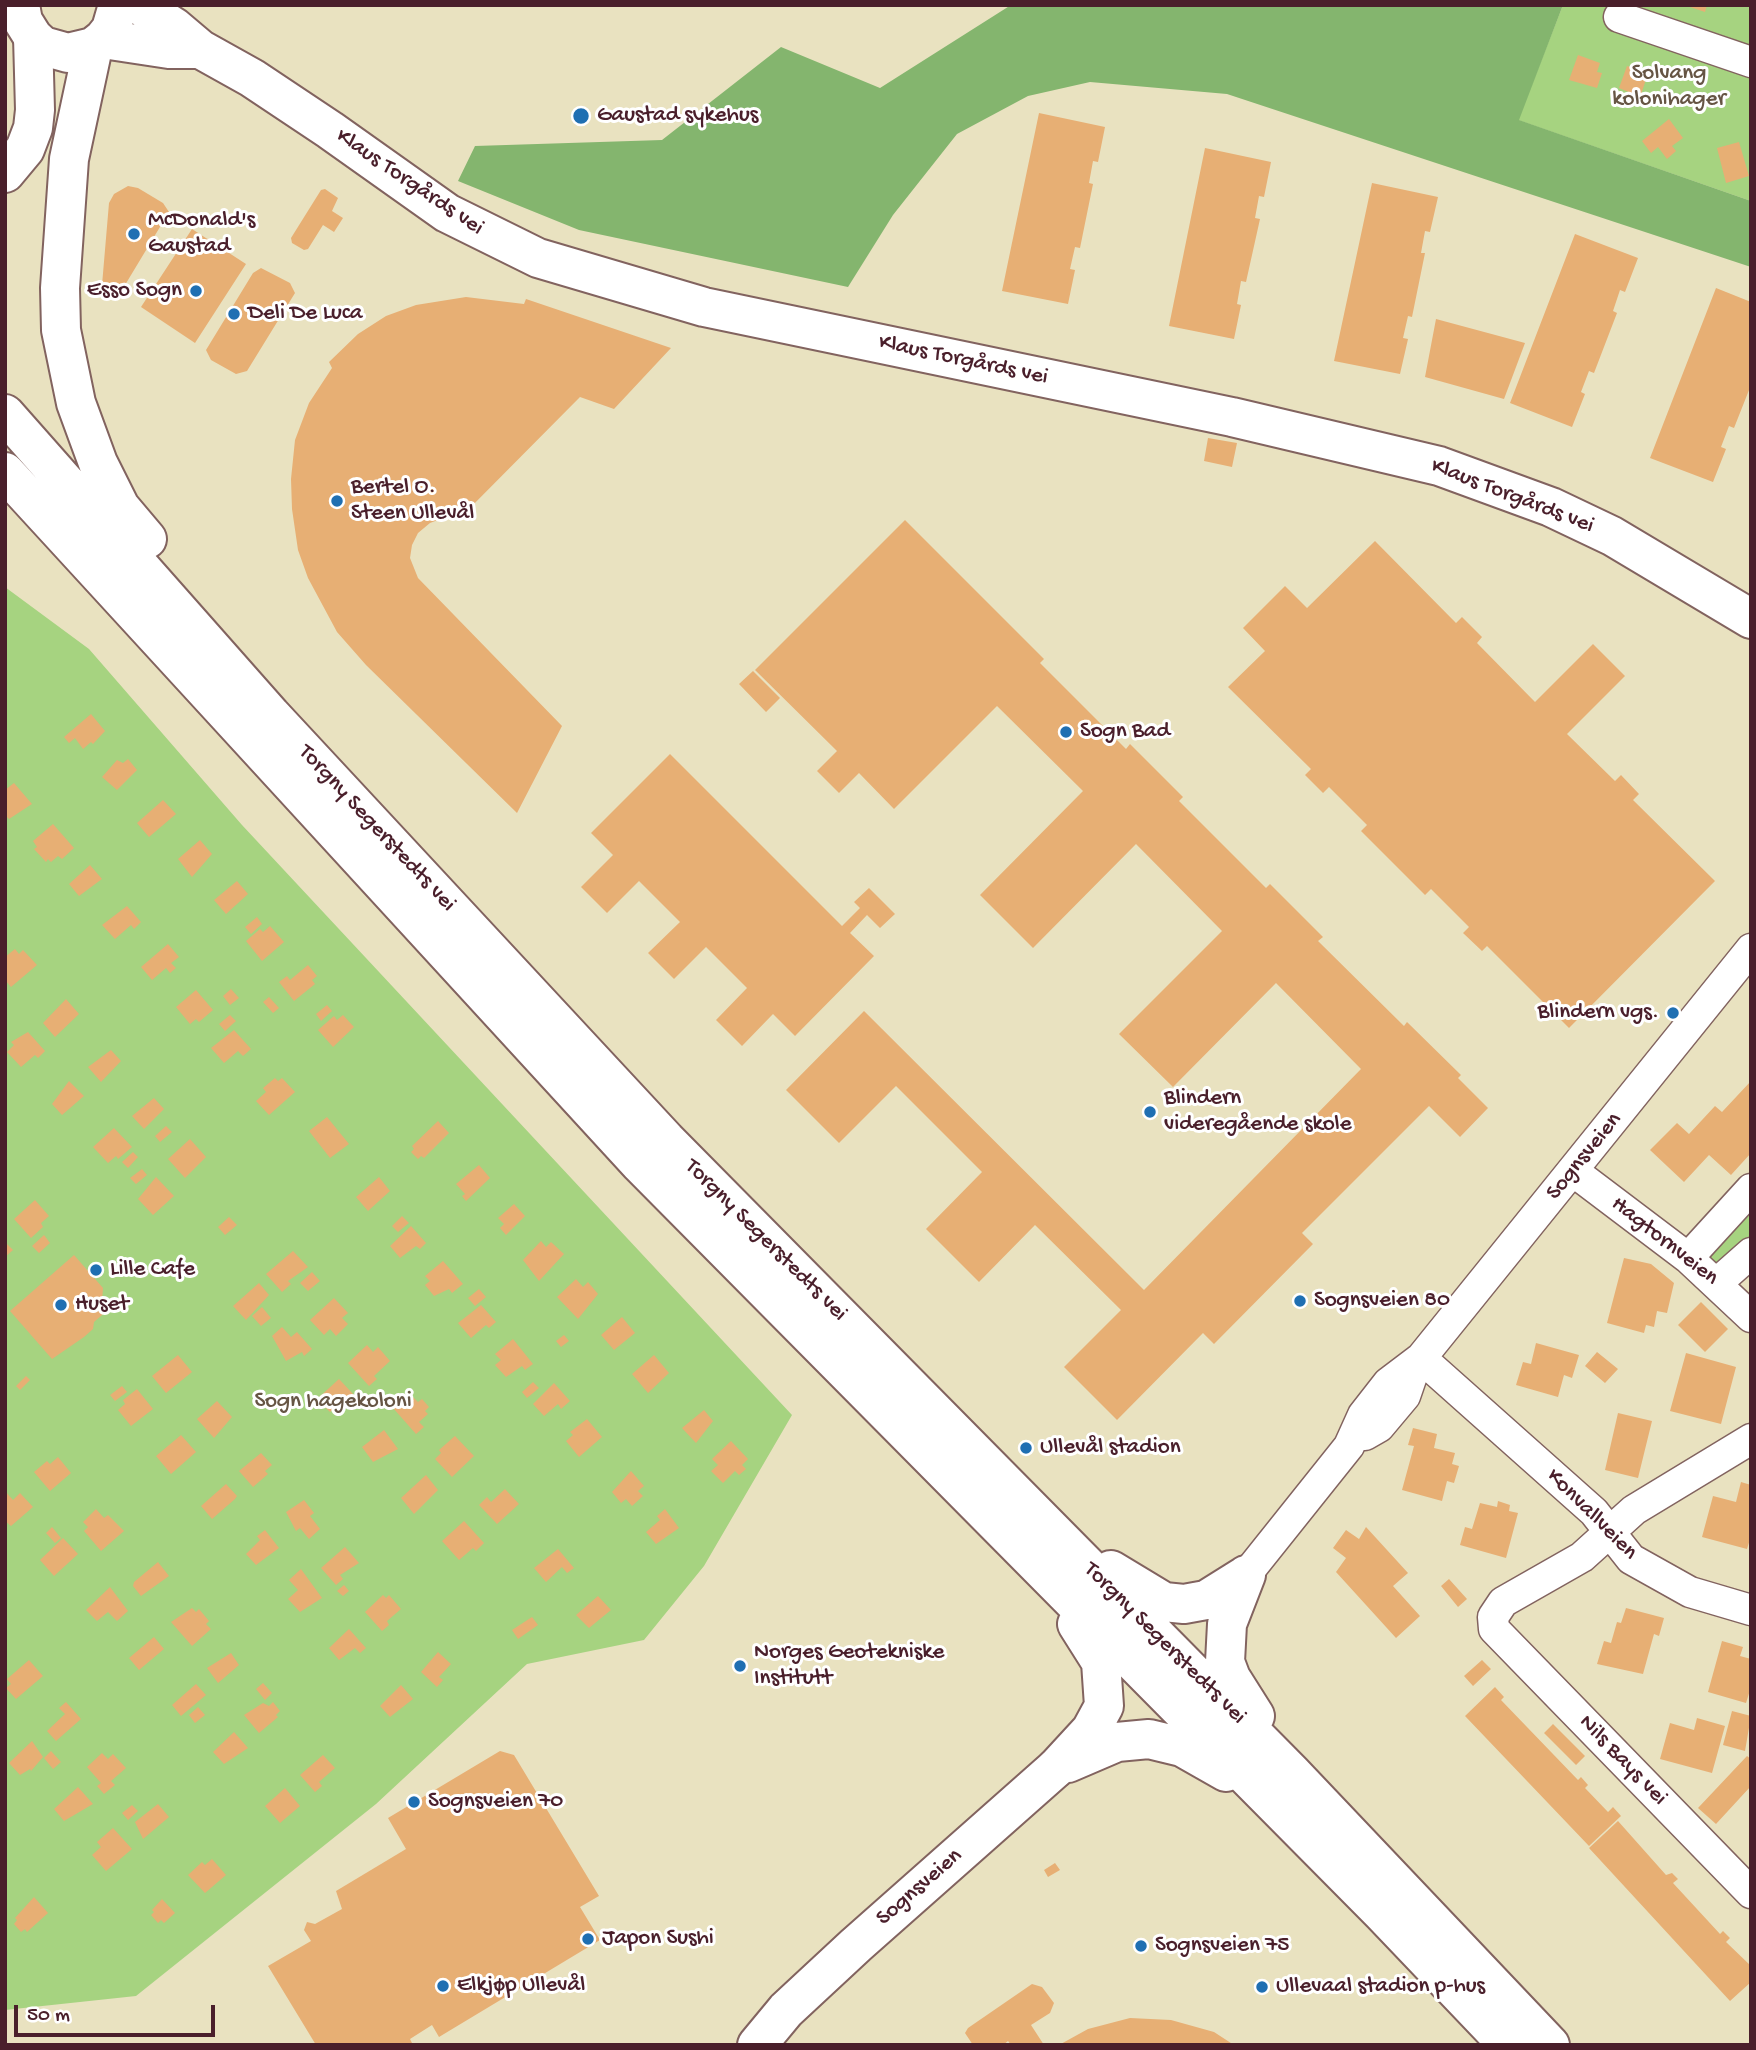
<!DOCTYPE html>
<html>
<head>
<meta charset="utf-8">
<style>
	body { margin:0 }
	#map { position:relative; width:1756px; height:2050px; overflow:hidden; background:#e9e2c0; font-family:"Gochi Hand",sans-serif }
	canvas { display:block }
	.frame { position:absolute; inset:0; border:7px solid #4a1f2b; pointer-events:none }
	.scale { position:absolute; left:14px; top:2005px; width:201px; height:32px; box-sizing:border-box; border:4px solid #4a1f2b; border-top:0; padding-left:9px; font-size:21px; line-height:24px; white-space:nowrap; color:#4a1f2b; -webkit-text-stroke:5px #fff; paint-order:stroke }
</style>
</head>
<body>
<div id="map">
<canvas width="1756" height="2050"></canvas>
<div class="frame"></div>
<div class="scale">50 m</div>
</div>
<script>
const ctx = document.querySelector('canvas').getContext('2d');
ctx.lineJoin = 'round';
function fill(path, color) { ctx.fillStyle = color; ctx.fill(path, 'evenodd'); }
const shape = rows => new Path2D(rows.map(r => 'M' + r).join(''));
function stroke(path, color, width, dash) { ctx.strokeStyle = color; ctx.lineWidth = width; ctx.lineCap = dash ? 'butt' : 'round'; ctx.setLineDash(dash || []); ctx.stroke(path); }
function drawText(font, color, halo, rows, align = 'center') {
  ctx.font = font + ' "Gochi Hand",sans-serif'; ctx.lineWidth = 6; ctx.setLineDash([]); ctx.textBaseline = 'middle'; ctx.strokeStyle = halo; ctx.fillStyle = color; for (const [text, x, y, turn = 0] of rows) {
    ctx.save(); ctx.translate(x, y); ctx.rotate((+turn || 0) * Math.PI / 180); ctx.textAlign = isNaN(turn) ? turn : align; if (halo) ctx.strokeText(text, 0, 0); ctx.fillText(text, 0, 0); ctx.restore();
  }
}
fill(shape([
	[1563,5,1751,5,1751,201,1518,120],
	[5,587,89,649,242,825,792,1415,704,1566,644,1640,527,1664,376,1804,136,1996,5,2010],
	[1751,1189,1751,1253,1717,1283,1688,1258]
]), '#a6d380');
fill(shape([
	[1011,5,1563,5,1519,120,1751,201,1751,267,1227,94,1090,82,1028,96,957,134,893,215,848,287,579,230,458,181,475,146,662,140,781,47,880,88]
]), '#84b56e');
fill(shape([
	[1684,5,1707,5,1705,12],
	[1578,55,1600,63,1597,72,1602,73,1597,88,1569,80],
	[1627,66,1648,73,1638,104,1629,101,1631,93,1619,88],
	[1039,113,1105,127,1098,162,1093,161,1089,183,1093,184,1080,248,1075,247,1070,269,1075,270,1068,304,1002,291],
	[1669,119,1683,138,1672,146,1676,151,1667,159,1658,147,1651,153,1642,141],
	[1739,142,1749,176,1726,183,1717,148],
	[1205,148,1271,162,1264,197,1259,196,1255,218,1260,219,1246,282,1241,281,1237,304,1241,305,1234,339,1169,326],
	[1372,183,1438,197,1430,232,1425,231,1421,253,1425,253,1412,317,1408,316,1403,338,1408,339,1400,374,1334,361],
	[128,186,138,188,163,203,169,212,122,290,110,294,102,285,109,203,114,194],
	[325,189,338,198,332,211,343,218,334,232,323,225,308,249,304,250,292,243,291,238,321,190],
	[192,229,246,264,195,343,141,307],
	[1575,234,1638,258,1625,292,1620,290,1613,311,1617,313,1594,373,1589,371,1581,392,1585,394,1572,427,1510,403],
	[261,268,290,283,295,293,247,371,236,374,211,360,206,350,253,273],
	[1716,288,1751,302,1751,385,1734,428,1729,426,1721,447,1726,449,1713,482,1650,458],
	[466,297,524,304,526,299,671,348,614,409,580,397,461,517,443,518,430,523,418,533,412,545,410,558,418,578,562,726,517,813,366,665,337,632,308,578,298,550,292,509,291,479,295,440,309,403,332,368,329,362,358,334,386,316,416,305],
	[1436,319,1525,343,1504,399,1425,377],
	[1208,438,1237,443,1232,467,1204,461],
	[905,520,1044,659,1040,663,1126,749,1130,744,1183,797,1179,801,1266,888,1270,884,1323,937,1318,941,1404,1026,1407,1022,1461,1075,1458,1078,1488,1108,1460,1137,1429,1106,1302,1233,1313,1244,1214,1344,1203,1333,1117,1420,1064,1367,1121,1310,1035,1225,979,1282,926,1229,982,1172,896,1086,839,1143,786,1090,864,1011,1144,1290,1361,1069,1276,983,1173,1087,1119,1034,1222,931,1136,844,1033,948,980,895,1083,791,997,706,894,809,859,773,839,793,817,771,837,751,755,670],
	[1375,541,1456,623,1462,617,1482,637,1477,643,1535,702,1593,644,1625,676,1567,734,1615,781,1621,775,1639,794,1633,800,1715,881,1569,1028,1487,946,1482,951,1463,933,1469,927,1431,889,1425,895,1361,831,1367,825,1329,787,1323,793,1305,775,1311,769,1228,687,1265,651,1243,628,1285,586,1307,608],
	[753,671,780,698,766,712,739,684],
	[91,714,105,731,93,744,91,742,83,749,75,738,69,743,64,737],
	[670,754,842,926,860,908,854,902,869,888,895,914,880,928,867,915,850,933,874,956,795,1036,773,1014,742,1046,716,1020,747,988,706,947,674,979,648,953,680,922,639,881,607,913,581,887,613,855,591,833],
	[128,759,137,770,117,790,102,777,117,760,123,763],
	[14,783,32,804,9,819,5,815,5,790],
	[163,800,176,814,149,837,137,823],
	[53,824,74,848,62,859,58,856,51,862,48,859,46,862,34,849,37,847,33,841],
	[200,840,212,854,192,877,178,859],
	[90,865,102,879,79,896,69,884],
	[237,881,248,894,226,914,214,900],
	[127,906,141,922,134,929,131,925,115,939,102,925],
	[257,917,262,924,251,934,245,927],
	[270,926,284,942,262,961,246,941,260,929,263,932],
	[168,944,179,957,171,963,176,968,170,973,166,968,152,980,141,967],
	[15,949,19,954,23,950,37,965,11,987,5,980,5,957],
	[308,965,317,976,312,980,315,984,294,1001,279,982,287,976,290,980],
	[231,989,239,998,230,1005,223,996],
	[196,990,213,1010,199,1022,196,1019,190,1024,176,1007],
	[269,997,279,1008,273,1013,263,1002],
	[66,999,79,1014,55,1037,43,1023],
	[327,1005,332,1011,321,1021,316,1014],
	[230,1015,236,1021,225,1031,219,1024],
	[343,1015,354,1027,333,1047,318,1030,334,1016,337,1020],
	[234,1030,251,1049,243,1056,238,1051,224,1063,211,1048],
	[28,1032,45,1051,38,1058,35,1055,21,1067,7,1052,14,1045,11,1042],
	[111,1050,121,1061,101,1082,88,1067],
	[275,1078,278,1081,282,1078,295,1092,269,1115,256,1101,266,1092,263,1088],
	[69,1081,84,1096,62,1115,52,1104],
	[1751,1081,1751,1153,1731,1175,1709,1155,1684,1182,1650,1150,1677,1123,1689,1134,1715,1106,1722,1112],
	[154,1098,164,1109,144,1129,132,1116],
	[327,1117,349,1144,330,1158,309,1131],
	[438,1121,449,1133,424,1158,421,1156,418,1159,411,1152,414,1149,412,1146],
	[166,1126,172,1132,160,1142,155,1136],
	[114,1128,132,1147,118,1159,116,1156,108,1163,93,1147],
	[190,1139,206,1157,185,1178,168,1159],
	[133,1152,138,1157,128,1168,122,1162],
	[479,1165,490,1178,466,1201,462,1196,465,1194,456,1184],
	[142,1169,147,1175,136,1184,130,1178],
	[156,1177,174,1196,153,1215,138,1199],
	[379,1177,390,1191,368,1211,356,1197],
	[35,1200,49,1216,41,1223,43,1227,31,1238,14,1219],
	[514,1204,525,1216,506,1235,500,1228,504,1224,498,1218],
	[402,1216,409,1223,398,1232,392,1226],
	[229,1217,237,1225,225,1235,218,1227],
	[411,1226,426,1243,420,1249,416,1246,400,1258,390,1246],
	[44,1235,50,1243,39,1253,32,1246],
	[541,1241,546,1247,551,1242,564,1254,539,1281,523,1260],
	[5,1242,13,1250,5,1257],
	[293,1251,308,1267,288,1281,291,1284,282,1292,266,1274],
	[74,1255,103,1288,102,1302,109,1309,94,1322,93,1329,84,1337,52,1359,10,1311],
	[1624,1258,1651,1264,1674,1283,1667,1313,1657,1311,1654,1327,1646,1325,1644,1333,1607,1323],
	[443,1261,463,1284,452,1293,449,1289,434,1296,425,1285,430,1281,425,1276],
	[312,1272,320,1281,308,1291,300,1283],
	[576,1279,583,1287,588,1282,598,1294,578,1319,557,1297],
	[259,1283,269,1295,246,1320,233,1306],
	[479,1289,486,1297,475,1306,468,1298],
	[334,1298,348,1313,342,1318,348,1324,336,1336,330,1329,324,1335,310,1320],
	[1701,1302,1728,1329,1705,1352,1678,1325],
	[481,1305,496,1322,489,1328,486,1325,471,1338,458,1323],
	[262,1307,271,1318,261,1326,252,1316],
	[622,1317,635,1333,614,1350,601,1335],
	[282,1327,291,1337,297,1332,312,1349,304,1356,302,1352,286,1361,272,1336],
	[564,1335,569,1341,561,1347,556,1341],
	[513,1339,533,1364,525,1370,522,1366,506,1377,495,1365,501,1360,495,1354],
	[1536,1343,1579,1355,1572,1378,1564,1375,1558,1397,1516,1385,1523,1362,1531,1364],
	[367,1345,373,1352,378,1347,390,1361,374,1376,377,1379,369,1386,348,1363],
	[1597,1352,1618,1369,1605,1383,1585,1366],
	[1686,1353,1736,1367,1721,1424,1670,1411],
	[178,1355,192,1372,166,1393,152,1376],
	[654,1355,669,1373,648,1393,632,1374],
	[26,1376,30,1380,20,1390,16,1386],
	[339,1379,354,1395,347,1403,344,1400,330,1412,317,1399],
	[533,1382,539,1388,527,1398,522,1392],
	[554,1383,570,1401,561,1409,558,1404,544,1416,533,1404],
	[122,1386,127,1392,115,1401,110,1395],
	[137,1389,153,1409,131,1426,118,1410,125,1404,123,1400],
	[409,1393,418,1402,422,1399,429,1407,425,1411,428,1414,419,1422,424,1427,416,1434,393,1408],
	[217,1401,232,1417,214,1438,197,1419],
	[704,1410,713,1421,696,1443,682,1428],
	[1618,1413,1652,1421,1638,1478,1605,1470],
	[587,1419,602,1437,579,1457,566,1441,573,1435,570,1432],
	[1413,1428,1437,1434,1434,1448,1455,1453,1452,1464,1459,1466,1454,1483,1447,1481,1442,1501,1402,1490,1414,1446,1408,1445],
	[384,1430,398,1449,373,1462,362,1447],
	[181,1435,196,1452,171,1474,156,1456],
	[455,1436,474,1456,452,1477,435,1459,441,1453,439,1450],
	[731,1441,748,1459,742,1465,746,1469,739,1475,735,1471,723,1483,711,1471,718,1465,712,1459],
	[261,1453,272,1465,265,1471,268,1474,253,1487,239,1471],
	[58,1457,71,1473,50,1491,34,1472,47,1461,50,1464],
	[631,1471,644,1486,638,1491,643,1496,632,1506,626,1499,621,1503,612,1492],
	[426,1475,438,1490,414,1514,401,1498],
	[1741,1482,1751,1485,1751,1536,1747,1549,1702,1537,1713,1496,1736,1502],
	[226,1484,237,1496,235,1499,212,1519,201,1506],
	[505,1489,519,1504,497,1524,479,1505,487,1497,491,1502],
	[5,1491,13,1500,20,1493,33,1507,11,1526,5,1521],
	[304,1500,314,1513,310,1516,320,1529,309,1539,300,1528,296,1531,286,1512],
	[1498,1501,1510,1505,1509,1511,1518,1513,1506,1558,1460,1545,1465,1527,1472,1529,1480,1503,1497,1507],
	[96,1509,104,1518,108,1515,124,1531,101,1551,84,1531,88,1527,83,1522],
	[665,1509,679,1528,656,1544,646,1532,660,1520,657,1516],
	[464,1521,484,1543,476,1551,473,1548,459,1560,442,1541],
	[52,1527,61,1538,55,1543,46,1533],
	[1366,1527,1408,1573,1393,1586,1420,1616,1396,1638,1336,1572,1346,1558,1333,1548,1346,1530,1359,1539],
	[265,1530,279,1548,256,1565,246,1554,260,1540,257,1536],
	[63,1538,78,1554,54,1576,40,1560],
	[345,1547,359,1563,340,1575,343,1579,336,1585,321,1568],
	[558,1549,574,1568,567,1573,562,1567,546,1582,534,1568],
	[158,1562,169,1576,141,1596,133,1586,134,1582],
	[301,1569,322,1598,300,1612,288,1599,298,1590,289,1580],
	[1449,1579,1467,1599,1458,1607,1441,1586],
	[344,1585,349,1591,343,1596,337,1591],
	[110,1587,128,1611,117,1621,108,1612,97,1621,86,1610],
	[383,1595,386,1598,389,1595,401,1609,387,1621,389,1625,382,1631,365,1612],
	[598,1596,611,1610,589,1628,576,1615],
	[192,1608,196,1612,199,1609,209,1621,206,1624,211,1629,192,1646,171,1622],
	[1626,1608,1664,1618,1659,1636,1654,1634,1643,1674,1597,1664,1604,1641,1611,1643,1617,1622,1621,1623],
	[532,1617,538,1625,518,1639,512,1630],
	[349,1629,366,1648,360,1653,355,1648,339,1660,329,1648],
	[154,1637,164,1649,139,1670,129,1658],
	[1722,1641,1743,1647,1740,1656,1751,1659,1751,1687,1746,1703,1708,1692],
	[438,1652,451,1664,439,1677,443,1680,437,1687,421,1672],
	[231,1653,239,1665,218,1683,207,1668],
	[29,1660,43,1676,16,1699,6,1688,11,1684,7,1679],
	[1482,1660,1491,1669,1473,1686,1464,1676],
	[263,1683,272,1693,265,1700,256,1689],
	[196,1684,206,1695,181,1716,172,1705],
	[401,1685,413,1699,390,1717,380,1706],
	[1495,1687,1504,1697,1501,1700,1578,1780,1581,1777,1588,1785,1585,1788,1608,1812,1613,1807,1621,1816,1589,1846,1465,1716],
	[66,1702,81,1719,56,1741,47,1731,65,1714,59,1708],
	[273,1702,280,1711,276,1715,278,1717,259,1733,244,1715,263,1703,269,1706],
	[198,1707,205,1715,195,1723,189,1715],
	[1732,1711,1751,1716,1745,1751,1723,1745],
	[1697,1718,1725,1726,1712,1773,1660,1759,1670,1723,1694,1730],
	[1553,1724,1585,1756,1576,1765,1544,1733],
	[234,1732,248,1748,224,1764,213,1752],
	[32,1741,43,1757,31,1771,30,1769,20,1775,9,1763],
	[51,1751,61,1762,53,1769,44,1758],
	[500,1751,514,1755,599,1896,580,1907,600,1940,439,2037,432,2025,410,2039,413,2045,316,2045,268,1966,311,1941,304,1930,307,1922,315,1924,342,1909,336,1891,406,1849,388,1818],
	[102,1753,108,1759,113,1754,126,1768,111,1781,115,1785,104,1794,97,1786,101,1783,87,1767],
	[323,1755,335,1768,319,1782,322,1786,315,1792,300,1775],
	[1747,1756,1751,1759,1751,1786,1716,1824,1698,1808],
	[78,1787,93,1804,64,1821,54,1809],
	[285,1788,300,1806,280,1823,265,1806],
	[158,1804,169,1817,143,1839,135,1822],
	[132,1805,138,1811,128,1820,122,1813],
	[1618,1821,1666,1875,1672,1873,1678,1879,1673,1883,1720,1934,1723,1931,1730,1938,1726,1942,1751,1966,1751,1982,1730,2001,1589,1848],
	[113,1828,132,1849,106,1871,92,1855,101,1847,97,1842],
	[212,1859,226,1875,205,1893,188,1875,202,1862,205,1865],
	[1055,1863,1060,1870,1048,1877,1044,1870],
	[34,1897,48,1913,27,1932,25,1929,21,1932,14,1924,17,1920,15,1918],
	[162,1899,175,1913,164,1923,161,1920,158,1923,151,1915,154,1912,152,1910],
	[1032,1984,1042,1987,1054,2003,1050,2013,1031,2025,1044,2045,1011,2045,1008,2041,1003,2045,973,2045,965,2033,968,2028],
	[1130,2018,1171,2020,1214,2032,1234,2045,1059,2045,1088,2029]
]), '#e7af74');
const minor = shape([
	[1619,17,1751,62],
	[1573,1171,1688,1258,1751,1317],
	[1688,1258,1751,1189],
	[1717,1283,1751,1253],
	[1421,1358,1594,1512,1631,1559,1690,1592,1751,1610],
	[1365,1435,1379,1427,1405,1396,1416,1364],
	[1751,1439,1634,1510,1582,1557,1503,1602,1493,1617,1494,1629,1751,1893],
	[1246,1575,1349,1446,1363,1415,1388,1383,1421,1358,1751,949]
]);
const secondary = shape([
	[20,5,23,21,33,37,43,46,68,53,93,47,103,39,111,29,118,5],
	[139,5,174,27,200,49,252,78,330,130,447,213,538,258,704,307,1232,417,1439,466,1551,507,1612,536,1751,619],
	[103,39,169,49,200,49],
	[757,2045,786,2010,856,1945,1056,1768]
]);
const trunk = shape([
	[93,47,69,159,60,288,61,330,76,403,98,463,120,507,147,539],
	[5,173,25,149,33,128,35,110,33,37],
	[5,414,271,715,666,1140,1292,1773,1550,2045],
	[5,472,640,1164,1382,1913,1508,2045],
	[1111,1570,1164,1602,1184,1604,1206,1600,1246,1575],
	[1246,1575,1227,1624,1225,1662,1231,1678,1255,1716],
	[1068,1763,1117,1742,1149,1739,1182,1747,1226,1772],
	[1056,1768,1091,1730,1104,1706,1101,1662,1077,1624]
]);
stroke(minor, '#82635f', 33);
stroke(secondary, '#82635f', 42);
stroke(trunk, '#82635f', 42);
stroke(minor, '#fff', 30);
stroke(secondary, '#fff', 38);
stroke(trunk, '#fff', 38);
for (const [x, y, r, color] of [
	[581,116,9,"#1f6fb2"],
	[134,234,7,"#1f6fb2"],
	[196,291,7,"#1f6fb2"],
	[234,314,7,"#1f6fb2"],
	[337,501,7,"#1f6fb2"],
	[1066,732,7,"#1f6fb2"],
	[1673,1013,7,"#1f6fb2"],
	[1150,1112,7,"#1f6fb2"],
	[96,1270,7,"#1f6fb2"],
	[1300,1301,7,"#1f6fb2"],
	[61,1305,7,"#1f6fb2"],
	[1026,1448,7,"#1f6fb2"],
	[740,1666,7,"#1f6fb2"],
	[414,1802,7,"#1f6fb2"],
	[588,1939,7,"#1f6fb2"],
	[1141,1946,7,"#1f6fb2"],
	[443,1986,7,"#1f6fb2"],
	[1262,1987,7,"#1f6fb2"]
]) { const dot = new Path2D(); dot.arc(x, y, r, 0, 2 * Math.PI); ctx.fillStyle = color; ctx.fill(dot); stroke(dot, '#fff', 2.5); }
drawText('23px', '#654', '#fff', [
	["Solvang",1669,74],
	["kolonihager",1669,100],
	["Sogn hagekoloni",333,1402]
]);
drawText('23px', '#4a1f2b', '#fff', [
	["Gaustad sykehus",597,116],
	["McDonald's",148,221],
	["Gaustad",148,247],
	["Esso Sogn",182,291,"right"],
	["Deli De Luca",248,314],
	["Bertel O.",351,488],
	["Steen Ullevål",351,514],
	["Sogn Bad",1080,732],
	["Blindern vgs.",1659,1013,"right"],
	["Blindern",1164,1099],
	["videregående skole",1164,1125],
	["Lille Cafe",110,1270],
	["Sognsveien 80",1314,1301],
	["Huset",75,1305],
	["Ullevål stadion",1040,1448],
	["Norges Geotekniske",754,1653],
	["Institutt",754,1679],
	["Sognsveien 70",428,1802],
	["Japon Sushi",602,1939],
	["Sognsveien 75",1155,1946],
	["Elkjøp Ullevål",457,1986],
	["Ullevaal stadion p-hus",1276,1987]
], 'left');
drawText('23px', '#4a1f2b', '#fff', [
	["Klaus Torgårds vei",409,183,34],
	["Klaus Torgårds vei",963,361,12],
	["Klaus Torgårds vei",1512,497,21],
	["Torgny Segerstedts vei",376,829,47],
	["Sognsveien",1585,1157,-51],
	["Torgny Segerstedts vei",765,1241,45],
	["Hagtornveien",1664,1242,38],
	["Konvallveien",1591,1515,45],
	["Torgny Segerstedts vei",1164,1644,45],
	["Nils Bays vei",1622,1761,46],
	["Sognsveien",920,1888,-41]
]);
</script>
</body>
</html>
